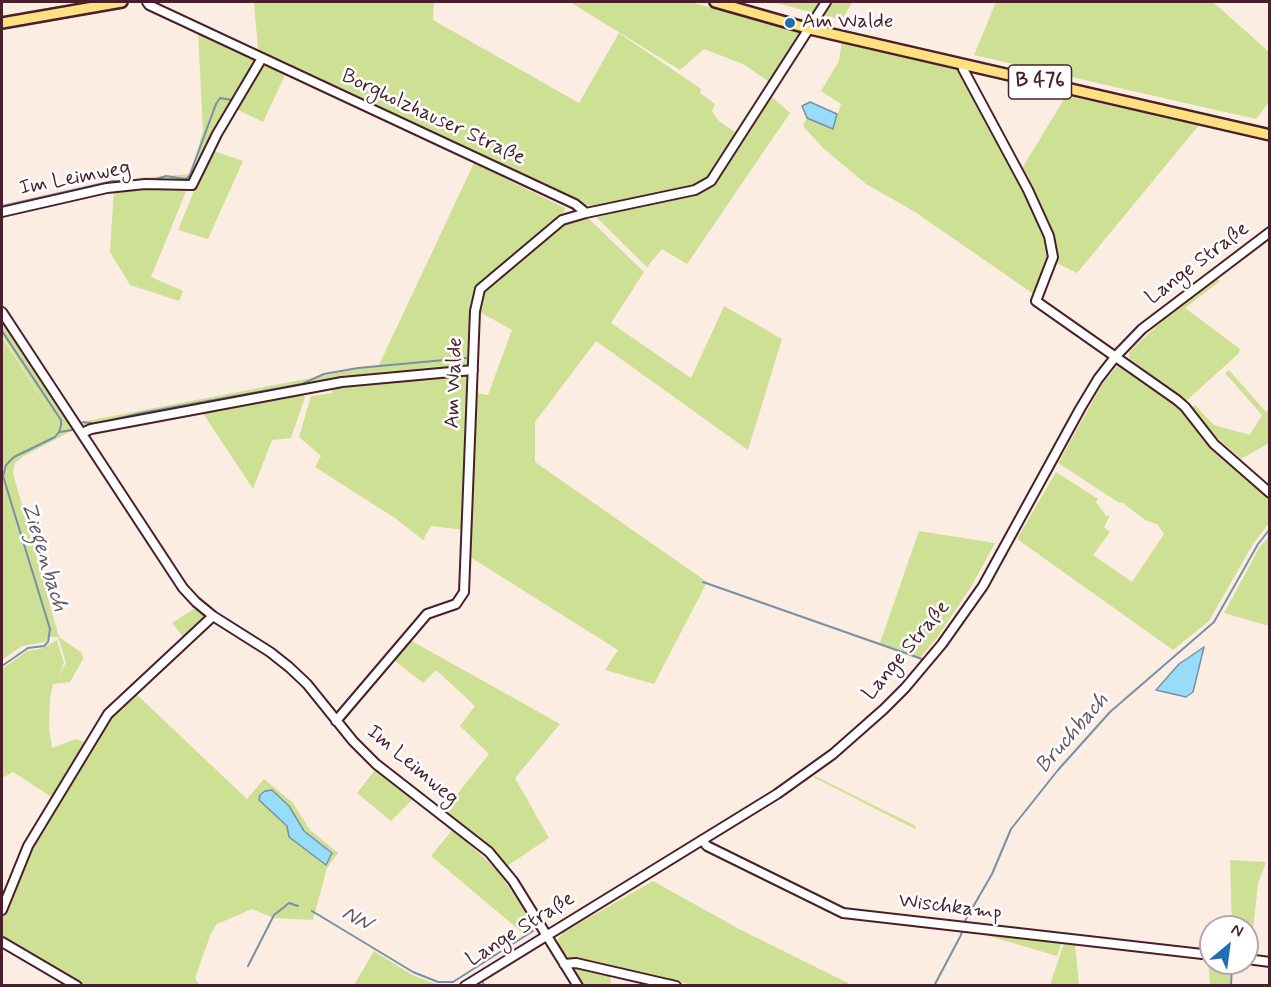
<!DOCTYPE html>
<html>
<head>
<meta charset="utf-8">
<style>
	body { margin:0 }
	#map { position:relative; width:1271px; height:987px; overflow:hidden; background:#fbede2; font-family:Mynerve,sans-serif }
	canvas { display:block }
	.frame { position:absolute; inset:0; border:3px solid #4a1f2b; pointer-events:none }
	.north { position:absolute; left:1199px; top:915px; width:60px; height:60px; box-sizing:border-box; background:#fff; border:2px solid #b7a5aa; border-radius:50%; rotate:29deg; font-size:16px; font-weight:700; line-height:24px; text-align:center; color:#4a1f2b }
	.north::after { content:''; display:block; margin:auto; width:21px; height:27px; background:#1f6fb2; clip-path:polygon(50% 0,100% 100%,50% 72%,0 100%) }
</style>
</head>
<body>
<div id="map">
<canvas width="1271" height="987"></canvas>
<div class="frame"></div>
<div class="north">N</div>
</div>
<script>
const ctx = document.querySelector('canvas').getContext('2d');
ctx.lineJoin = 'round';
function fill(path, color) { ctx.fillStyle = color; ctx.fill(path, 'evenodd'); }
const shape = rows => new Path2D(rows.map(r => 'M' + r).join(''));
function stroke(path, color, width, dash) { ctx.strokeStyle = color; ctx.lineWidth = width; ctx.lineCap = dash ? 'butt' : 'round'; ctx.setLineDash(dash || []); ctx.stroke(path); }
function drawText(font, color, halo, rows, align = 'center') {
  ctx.font = font + ' Mynerve,sans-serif'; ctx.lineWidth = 5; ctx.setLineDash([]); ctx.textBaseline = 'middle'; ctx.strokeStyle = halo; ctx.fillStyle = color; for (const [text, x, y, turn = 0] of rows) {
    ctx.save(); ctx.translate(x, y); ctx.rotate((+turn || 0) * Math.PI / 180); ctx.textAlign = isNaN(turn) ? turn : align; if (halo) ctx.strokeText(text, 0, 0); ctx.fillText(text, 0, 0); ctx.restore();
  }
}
fill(shape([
	[254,2,434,2,433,20,579,103,619,33,701,89,700,93,715,104,712,111,719,121,738,134,710,175,690,188,599,207,586,205,329,86,258,50],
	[570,2,691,2,802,34,771,83,743,64,704,49,680,70],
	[772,2,852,2,842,20],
	[996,2,1213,2,1269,52,1269,102,1256,119,974,55],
	[198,30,255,56,258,61,193,178,188,181,137,178,191,174,203,131],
	[842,41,958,69,1025,193,1047,238,1049,256,1035,295,915,212,866,184,823,148,803,126,807,118,833,129,841,104,821,91,839,61],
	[263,63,286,73,263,122,236,109],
	[770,95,790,113,687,264,662,249,647,267,596,217,704,190,714,182],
	[1066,96,1200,124,1077,273,1055,262,1056,257,1053,235,1021,170],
	[211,150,243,161,208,239,178,230],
	[474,163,565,208,564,212,474,289,472,315,465,530,431,526,423,540,395,518,315,467,321,456,299,437,311,396,332,393,330,381,84,428,81,422,379,365],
	[147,186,187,189,151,277,183,291,179,301,130,285,110,252,114,189],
	[588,218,644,272,611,323,691,378,724,306,782,339,748,450,596,341,535,422,535,462,707,582,654,684,605,670,618,650,470,557,476,393,488,395,512,330,478,311,480,295,487,285,559,225,569,221],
	[1218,279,1220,281,1185,308,1240,349,1238,354,1186,401,1129,358,1129,352,1163,320],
	[2,317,75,429,24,456,15,463,13,473,59,637,82,653,83,659,70,682,53,684,50,699,49,727,52,748,76,739,88,744,53,798,13,772,2,778,2,669,27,651,40,649,57,640,64,663,58,676,66,663,58,637,47,637,46,642,22,646,2,660,2,337,56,420,2,335],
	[1123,364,1176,402,1269,496,1269,523,1253,544,1209,621,1173,650,1017,539,1056,472,1098,499,1096,502,1106,516,1110,515,1104,527,1110,532,1093,555,1132,582,1164,534,1157,524,1145,520,1123,503,1118,502,1058,463,1103,383,1118,365],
	[1229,370,1266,412,1269,410,1269,443,1241,459,1211,432,1192,407,1195,405,1214,425,1250,435,1262,415,1225,373],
	[300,392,305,397,291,438,272,440,253,489,202,412],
	[919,531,995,543,971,587,936,639,920,658,880,643],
	[1269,536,1269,626,1224,613,1259,548],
	[194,609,205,615,202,623,185,639,172,623],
	[410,640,560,724,515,778,549,838,507,866,490,848,443,812,489,754,460,726,475,706,436,670,423,683,394,660],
	[135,693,247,799,264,779,293,803,310,830,338,853,327,868,313,920,274,918,252,909,217,924,211,933,195,978,199,985,82,985,2,939,2,919,30,848,103,726,117,709],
	[272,790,289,806,304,831,332,852,289,837,287,826],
	[375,770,413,799,391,821,357,793],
	[815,776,871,804,916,826,915,829,813,777],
	[453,829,497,870,531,920,533,929,524,934,431,856],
	[1230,860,1266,862,1258,884,1251,947,1247,954,1247,927,1232,927],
	[653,881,739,929,852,985,693,985,579,961,570,959,564,953,559,946,558,938,564,932],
	[982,934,1062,942,1057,956],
	[1064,943,1075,944,1079,985,1050,985],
	[374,951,412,975,439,985,354,985],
	[1208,959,1211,959,1211,963,1230,963,1230,985,1210,985],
	[579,967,610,974,611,985,585,985,575,970]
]), '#cde094');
const water = shape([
	[810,102,837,114,833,129,807,118,802,106,810,102],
	[1204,647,1193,692,1186,697,1156,690,1179,664,1204,647],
	[272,790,289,806,304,831,332,853,326,865,289,837,287,826,259,800,260,795,265,791,272,790]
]);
fill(water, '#97dcf9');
stroke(water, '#7890a7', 1.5);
stroke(shape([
	[976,62,1043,77],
	[1054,80,1270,129],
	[150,181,166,176,185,179,189,177,216,104,220,98,232,100,255,60],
	[2,206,113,181,141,181],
	[2,331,61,420,61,426,59,432,55,437,14,457,6,465,3,476,50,629,48,642,44,646,28,648,2,666],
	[83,422,95,424,141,413,302,384,324,374,358,368,466,358],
	[60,432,72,430],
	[703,582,922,659],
	[312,911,413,972,438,982,453,982,533,931],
	[248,966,274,915,289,903,298,906],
	[483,983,484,986],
	[934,986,961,935,966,919,992,874,1011,829,1058,770,1110,712,1214,622,1258,544,1270,529],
	[1231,986,1232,963]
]), '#7890a7', 2);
const minor = shape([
	[147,2,149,5,575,204,586,213],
	[963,64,963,69,1028,190,1049,236,1053,257,1036,301,1177,400,1185,407,1214,444,1270,493],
	[2,212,107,188,145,184,192,185,217,134,262,58],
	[2,312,183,588,196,602,213,616,270,652,289,667,307,684,353,741,376,764,489,852,513,881,578,986],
	[82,433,91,429,342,382,473,370],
	[336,721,427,614,456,604,464,592,475,311,480,289,562,220,586,213,695,190,711,181,826,2],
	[702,840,707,846,843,913,1211,955],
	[2,910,28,846,108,714,213,616],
	[2,942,77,986],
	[1247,959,1270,962],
	[564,964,576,963,676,986],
	[465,986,777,794,833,754,884,709,905,688,942,644,983,586,1080,409,1098,379,1116,356,1142,329,1270,232]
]);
const major = shape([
	[715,2,810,29,1270,135],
	[2,23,122,2]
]);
stroke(minor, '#4a1f2b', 12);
stroke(major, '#4a1f2b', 14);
stroke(minor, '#fff', 8);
stroke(major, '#fde080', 9);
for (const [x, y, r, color] of [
	[790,23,6,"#1f6fb2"]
]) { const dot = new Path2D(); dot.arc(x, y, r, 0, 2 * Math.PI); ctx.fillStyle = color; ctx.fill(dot); stroke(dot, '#fff', 2); }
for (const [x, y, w] of [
	[1040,82,63]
]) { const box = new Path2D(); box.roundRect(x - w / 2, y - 17, w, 34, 4.5); ctx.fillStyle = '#fff'; ctx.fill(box); stroke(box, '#4a1f2b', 1.5); }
drawText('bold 20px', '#4a1f2b', null, [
	["B 476",1040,82]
]);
drawText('21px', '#4a1f2b', '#fff', [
	["Am Walde",802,23]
], 'left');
drawText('21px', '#4a1f2b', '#fff', [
	["Borgholzhauser Straße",433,118,25],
	["Im Leimweg",75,179,-11],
	["Lange Straße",1198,264,-37],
	["Am Walde",455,383,-88],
	["Lange Straße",907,651,-50],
	["Im Leimweg",412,766,40],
	["Wischkamp",950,908,7],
	["Lange Straße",521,930,-32]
]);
drawText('italic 22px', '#615869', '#fff', [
	["Ziegenbach",43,557,73],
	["Bruchbach",1073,734,-49],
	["NN",356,920,31]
]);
</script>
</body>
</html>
